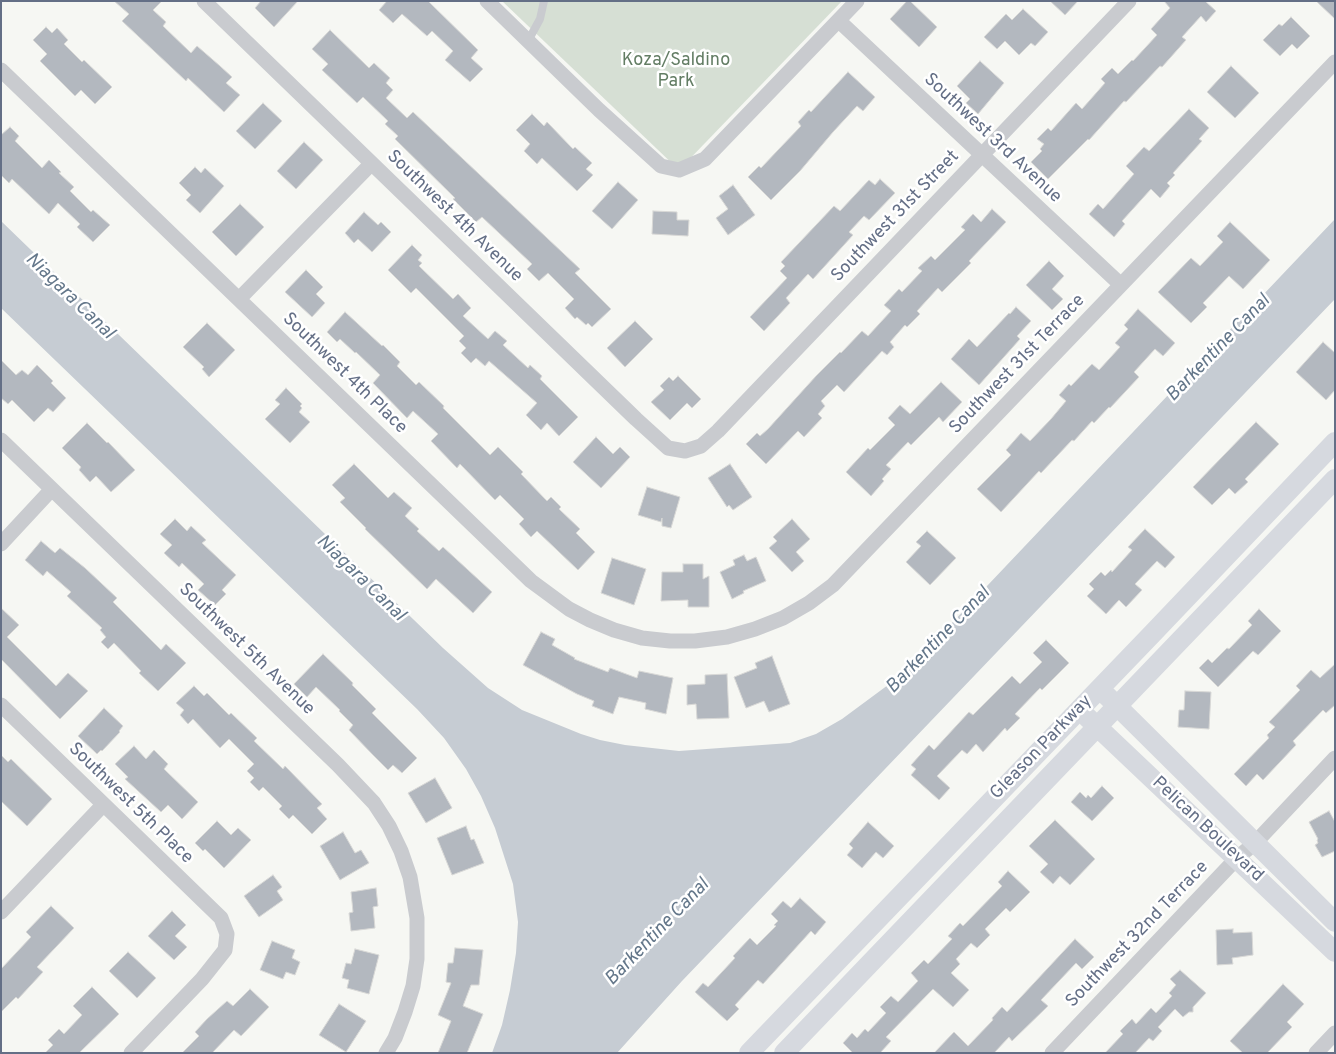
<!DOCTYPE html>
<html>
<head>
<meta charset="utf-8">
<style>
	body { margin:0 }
	#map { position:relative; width:1336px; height:1054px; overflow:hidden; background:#f6f7f3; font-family:Overpass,sans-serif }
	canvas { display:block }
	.frame { position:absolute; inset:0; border:2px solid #646f86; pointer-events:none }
</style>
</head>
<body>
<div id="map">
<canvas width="1336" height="1054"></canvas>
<div class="frame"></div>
</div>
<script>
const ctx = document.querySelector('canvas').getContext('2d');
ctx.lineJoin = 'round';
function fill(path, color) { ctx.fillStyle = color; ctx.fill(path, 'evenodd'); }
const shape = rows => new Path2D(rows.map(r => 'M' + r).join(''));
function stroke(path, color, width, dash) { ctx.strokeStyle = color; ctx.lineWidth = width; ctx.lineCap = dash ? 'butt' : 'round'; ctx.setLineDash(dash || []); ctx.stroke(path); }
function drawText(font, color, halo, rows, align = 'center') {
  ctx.font = font + ' Overpass,sans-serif'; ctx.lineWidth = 5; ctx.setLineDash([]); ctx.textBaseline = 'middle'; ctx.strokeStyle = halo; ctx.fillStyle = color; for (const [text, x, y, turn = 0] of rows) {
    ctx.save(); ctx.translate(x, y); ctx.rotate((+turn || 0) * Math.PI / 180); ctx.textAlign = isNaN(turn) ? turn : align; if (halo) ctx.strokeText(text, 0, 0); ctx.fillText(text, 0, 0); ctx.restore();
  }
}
fill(shape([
	[502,1,842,1,679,170]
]), '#d6dfd4');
fill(shape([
	[1335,219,1335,299,682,981,617,1053,492,1053,502,1025,510,990,516,953,518,922,513,884,495,828,481,796,466,769,444,738,417,709,1,308,1,221,443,648,488,688,522,710,581,734,600,740,625,745,679,751,734,747,790,743,816,734,842,719,888,685,932,644]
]), '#c6ccd3');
const building = shape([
	[114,1,162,1,153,10,166,22,163,26,191,53,197,46,220,66,232,77,226,83,240,95,224,112,188,78,186,81,122,21,129,14,114,1],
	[261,1,298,1,274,27,255,8,261,1],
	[387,1,428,1,478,50,471,58,483,69,470,82,445,60,453,51,432,31,427,36,402,14,393,23,379,10,387,1],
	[907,1,910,1,937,27,919,47,890,19,907,1],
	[1050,1,1078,1,1065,15,1050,1],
	[1164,1,1205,1,1216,11,1206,22,1201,16,1182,37,1186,40,1162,67,1160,66,1126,102,1124,101,1089,140,1088,139,1048,179,1031,162,1042,151,1040,149,1044,144,1037,139,1048,128,1051,131,1076,103,1082,109,1105,83,1101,79,1112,68,1118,74,1132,60,1133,61,1157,35,1151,29,1170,8,1164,1],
	[1316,1,1335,1,1335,19,1316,1],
	[1023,9,1048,32,1035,46,1031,43,1019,55,1005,41,997,49,984,37,1006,14,1012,20,1023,9],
	[1291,17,1310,36,1297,49,1292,44,1280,56,1263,40,1279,24,1282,26,1291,17],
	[46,27,52,33,57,28,68,40,64,44,82,62,84,60,112,87,95,104,81,90,75,96,40,61,47,54,33,40,46,27],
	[330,30,369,68,374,63,390,78,386,83,393,90,386,98,407,118,413,112,580,269,575,273,611,309,592,327,588,323,586,325,577,317,575,319,565,308,574,299,548,273,539,281,527,269,532,264,482,217,476,222,453,199,455,198,395,139,398,136,385,124,388,121,363,97,357,103,322,70,328,64,312,49,330,30],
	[980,61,1004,83,978,114,966,103,970,99,957,86,980,61],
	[1231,66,1259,93,1235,118,1207,92,1231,66],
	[848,72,875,97,863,111,857,106,833,132,800,171,771,200,748,177,759,166,761,168,778,150,801,126,798,122,809,110,811,112,848,72],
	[263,103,282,121,255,149,236,131,263,103],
	[1189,109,1209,128,1199,139,1202,141,1173,173,1175,175,1167,183,1170,186,1160,198,1151,189,1122,221,1125,224,1114,237,1089,214,1098,204,1103,209,1134,174,1126,166,1144,147,1149,151,1189,109],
	[532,114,544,126,547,122,573,149,575,147,592,163,586,169,593,175,577,191,542,158,537,164,524,151,530,144,516,130,532,114],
	[10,127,19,136,15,141,42,168,49,160,61,172,59,173,74,187,70,191,91,212,93,210,110,225,93,242,77,227,80,224,58,203,49,214,12,179,9,183,1,175,1,135,10,127],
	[304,142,323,160,296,189,277,171,304,142],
	[195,167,201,173,205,168,224,186,200,213,186,200,191,195,179,183,195,167],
	[880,179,895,193,869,220,864,216,849,232,853,235,813,279,808,274,786,298,790,303,764,331,750,317,787,278,780,271,785,266,781,262,834,206,840,211,869,180,875,185,880,179],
	[618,182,638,200,612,229,592,211,618,182],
	[733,185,755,215,728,235,716,218,728,209,719,196,733,185],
	[240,204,264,227,236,256,212,232,240,204],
	[992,209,1006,222,969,261,971,263,942,292,938,288,917,311,920,314,907,327,905,325,890,342,894,347,887,355,882,351,844,392,837,385,821,401,825,406,818,414,822,418,804,437,798,431,766,464,746,444,757,433,760,436,768,429,816,376,840,352,841,353,862,331,868,336,891,311,884,305,899,289,902,292,922,271,918,268,931,256,935,260,965,230,961,227,973,214,981,222,992,209],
	[653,211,677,212,677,220,689,220,688,236,652,234,653,211],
	[364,212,378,225,381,222,391,232,372,252,358,239,354,243,345,233,364,212],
	[1230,222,1270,260,1243,289,1229,276,1203,303,1207,307,1191,323,1158,292,1191,258,1200,266,1223,242,1217,236,1230,222],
	[412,245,422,255,418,260,422,263,419,266,453,299,458,294,471,308,463,316,488,339,495,331,507,341,503,345,528,368,530,365,542,376,540,379,578,417,559,436,547,423,541,430,526,415,537,403,489,361,485,366,476,358,471,363,461,353,466,348,459,341,464,336,416,288,411,293,388,270,412,245],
	[1049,261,1064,276,1052,289,1063,299,1052,310,1026,285,1049,261],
	[306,270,323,287,316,294,325,303,312,317,285,292,306,270],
	[1016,307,1031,321,1017,336,1020,339,979,385,951,359,969,339,977,347,1009,313,1010,314,1016,307],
	[1138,309,1175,343,1163,356,1155,349,1134,372,1139,377,1110,408,1109,407,1094,423,1092,421,1074,441,1072,440,1041,473,1039,471,1001,512,977,489,1011,455,1006,450,1021,433,1030,441,1051,419,1066,401,1059,395,1069,384,1071,386,1092,364,1099,370,1120,347,1115,343,1128,329,1124,325,1138,309],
	[345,312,382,346,383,345,400,362,397,366,416,385,419,382,444,406,443,408,490,455,498,447,523,472,521,474,547,501,551,497,561,507,559,509,580,529,576,533,595,552,578,570,537,531,531,537,519,524,524,519,500,495,495,500,460,464,457,468,431,441,438,434,413,411,407,418,373,383,380,375,356,352,355,353,340,339,337,342,327,332,345,312],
	[635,321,653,339,625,367,607,348,635,321],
	[207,323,235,350,209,377,202,369,204,367,183,347,207,323],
	[1323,342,1335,353,1335,390,1326,400,1296,372,1323,342],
	[1,360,16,375,22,370,28,375,37,365,53,381,51,383,66,398,53,412,48,408,34,422,12,400,8,404,1,398,1,360],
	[678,376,701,399,692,408,687,403,670,420,651,402,664,390,660,386,669,377,673,381,678,376],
	[941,382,962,402,943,422,939,417,911,445,908,442,886,465,891,469,882,479,884,481,871,496,846,472,868,448,870,450,895,425,888,418,900,405,910,414,941,382],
	[286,388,302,404,300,406,302,408,299,412,310,422,290,443,265,419,280,404,275,400,286,388],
	[1256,422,1279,444,1245,479,1248,482,1235,494,1229,488,1212,505,1193,487,1256,422],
	[87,423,107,443,108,442,135,470,111,492,96,476,90,482,79,470,81,467,62,448,87,423],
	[596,437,613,454,620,447,630,457,601,488,573,462,596,437],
	[354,464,388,498,394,492,412,508,405,516,419,529,417,531,439,551,443,547,492,592,473,613,436,579,427,589,365,529,366,528,340,502,345,498,332,485,354,464],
	[730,464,752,497,733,510,729,505,727,507,708,478,730,464],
	[647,487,680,497,671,528,662,526,662,518,661,522,638,515,647,487],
	[175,519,187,531,191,526,206,540,202,543,236,575,222,590,226,594,215,605,198,590,204,584,182,563,179,567,164,553,172,545,160,534,175,519],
	[792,519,810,539,796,552,804,561,792,572,769,548,777,541,773,537,792,519],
	[1145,529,1175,557,1165,568,1157,561,1135,584,1142,590,1126,607,1119,600,1106,614,1087,596,1094,589,1089,584,1101,572,1105,576,1111,570,1112,572,1132,550,1128,547,1145,529],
	[927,531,956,558,930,585,906,562,921,546,916,542,927,531],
	[41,541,55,553,60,548,85,568,117,598,113,602,161,650,166,644,186,663,158,691,139,673,141,671,114,643,108,649,101,642,106,637,100,630,102,628,67,596,71,592,47,571,43,576,25,560,41,541],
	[744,555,747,561,756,557,766,581,743,591,744,593,732,599,720,572,735,565,733,560,744,555],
	[612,558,646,569,634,605,601,593,612,558],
	[683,564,703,564,703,579,709,576,709,607,688,607,688,600,661,601,662,572,683,572,683,564],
	[1,608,19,625,7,637,56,686,68,673,88,691,60,719,1,659,1,608],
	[1259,609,1281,631,1258,655,1253,651,1218,687,1199,668,1208,659,1212,663,1227,648,1229,649,1252,625,1248,621,1259,609],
	[541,632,555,639,552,645,575,658,574,659,608,672,610,668,637,678,639,671,673,678,666,714,645,709,646,703,619,697,613,714,592,706,594,701,577,694,523,665,541,632],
	[1046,640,1069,663,1042,690,1040,688,1015,714,1020,718,1007,731,1005,728,983,752,976,744,967,754,962,750,937,776,950,788,939,800,911,775,916,769,911,765,929,745,934,750,969,712,973,715,1012,676,1020,684,1042,662,1033,653,1046,640],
	[323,654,353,683,352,685,376,709,372,713,417,758,402,773,393,765,388,770,373,755,349,730,353,725,339,711,340,710,316,687,307,697,294,684,323,654],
	[772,656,790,704,769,712,764,701,746,708,734,677,757,668,755,663,772,656],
	[1335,664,1335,705,1326,713,1323,710,1293,741,1296,745,1263,780,1257,774,1246,786,1234,774,1269,738,1267,735,1275,727,1269,722,1300,690,1296,686,1311,670,1320,678,1335,664],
	[727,674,729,718,697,719,696,704,687,705,687,685,705,684,705,675,727,674],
	[194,686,204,696,207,693,229,715,231,713,257,738,254,741,283,769,285,766,322,804,317,808,327,819,312,834,293,815,289,819,279,809,282,806,263,787,259,791,250,782,254,778,247,771,254,764,229,739,220,748,193,719,188,724,180,715,184,710,176,703,194,686],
	[1185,691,1211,692,1209,729,1178,727,1179,710,1184,710,1185,691],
	[104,708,123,726,119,731,120,732,102,751,101,750,97,754,78,736,104,708],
	[134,746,146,759,154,750,168,764,164,769,198,802,182,819,168,805,161,812,125,779,128,777,115,764,134,746],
	[1,755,8,762,11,759,52,799,27,826,1,801,1,755],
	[435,778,452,808,426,823,408,793,435,778],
	[1102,786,1114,798,1092,821,1071,802,1080,792,1086,798,1088,795,1091,798,1102,786],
	[1329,811,1335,822,1335,851,1322,857,1315,845,1318,843,1317,840,1318,839,1309,822,1329,811],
	[1055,820,1095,859,1070,885,1060,876,1053,884,1040,872,1048,864,1029,846,1055,820],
	[217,821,231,835,238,828,251,840,224,868,205,849,203,851,195,843,217,821],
	[868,822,894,846,883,858,876,852,862,868,847,855,853,848,849,844,868,822],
	[466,826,471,840,474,839,484,863,452,875,437,838,466,826],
	[343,832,355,853,361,850,369,863,340,880,320,846,343,832],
	[1008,871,1030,892,1010,912,1006,908,985,929,990,935,977,948,971,943,956,959,960,964,951,973,969,990,953,1007,933,989,886,1037,891,1041,880,1053,853,1053,843,1043,852,1033,857,1038,865,1029,868,1032,886,1013,880,1007,891,996,898,1002,918,981,911,973,924,960,928,964,952,939,948,936,960,923,963,926,1002,886,998,882,1008,871],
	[273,875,282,887,277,891,283,900,259,917,244,896,273,875],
	[376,888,378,906,373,907,375,928,351,931,349,913,353,912,351,892,376,888],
	[800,898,826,922,815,935,811,931,763,984,758,980,735,1005,739,1009,727,1021,695,992,703,983,708,987,735,958,733,956,750,938,757,945,776,926,774,925,778,921,771,914,783,901,791,908,800,898],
	[51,906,74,928,37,967,43,972,18,999,16,997,1,1012,1,969,31,937,26,932,51,906],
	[172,911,186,925,175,936,187,947,174,960,148,936,172,911],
	[1233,929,1233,933,1252,932,1253,955,1232,958,1233,964,1217,965,1216,930,1233,929],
	[1075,939,1094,957,1082,969,1076,963,1041,1000,1048,1006,1012,1041,1009,1037,994,1053,934,1053,954,1032,968,1046,993,1020,992,1018,1002,1007,1007,1012,1075,939],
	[272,941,295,950,292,958,300,962,295,975,286,972,283,979,260,970,272,941],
	[455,948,483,950,479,985,471,985,463,1006,483,1014,467,1053,438,1053,451,1021,438,1015,451,983,446,982,448,963,453,963,455,948],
	[355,949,379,955,369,994,347,988,349,980,342,978,346,963,351,964,355,949],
	[128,952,156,978,137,998,109,971,128,952],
	[1180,970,1206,993,1193,1007,1193,1012,1189,1012,1183,1017,1175,1009,1158,1027,1162,1031,1153,1041,1149,1038,1135,1053,1105,1053,1123,1034,1120,1031,1132,1019,1136,1024,1151,1008,1156,1013,1172,996,1169,993,1176,985,1170,979,1180,970],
	[1283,984,1304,1004,1287,1022,1292,1027,1267,1053,1243,1053,1230,1041,1283,984],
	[92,987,119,1014,79,1053,45,1053,53,1045,48,1040,59,1029,64,1034,82,1015,73,1006,92,987],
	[250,989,269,1007,241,1036,234,1030,212,1053,182,1053,199,1036,195,1032,207,1019,227,1001,233,1006,250,989],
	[339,1004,366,1021,346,1052,319,1035,339,1004]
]);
fill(building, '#b3b8bf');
stroke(building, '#d8d8d6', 1);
stroke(shape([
	[528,41,540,19,544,1]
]), '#c9cbcf', 8);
stroke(shape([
	[204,1,636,419,668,448,685,451,701,446,718,431,1129,1],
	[487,1,599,110,661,166,679,170,705,159,857,1],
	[839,21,1120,284],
	[1,70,531,581,569,609,590,620,614,630,642,638,670,641,695,641,727,637,755,629,783,618,809,603,833,585,1335,62],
	[239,299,371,164],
	[1,440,338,765,374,803,389,826,401,851,410,877,417,918,417,959,413,986,405,1012,395,1038,386,1053],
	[1,544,52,489],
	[1,705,221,918,227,934,225,950,202,979,131,1053],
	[1,912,103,805],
	[1052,1053,1237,858,1255,843,1335,758],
	[1316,1053,1335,1033]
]), '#c9cbcf', 15);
stroke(shape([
	[1107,696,1335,922],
	[1087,717,1335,952],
	[749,1053,1153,633,1335,442],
	[784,1053,1335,479]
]), '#d6d9df', 20);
drawText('18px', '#637d64', '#fff', [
	["Koza/Saldino",676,61],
	["Park",676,82]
]);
drawText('18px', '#646f86', '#fff', [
	["Southwest 3rd Avenue",992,139,43],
	["Southwest 4th Avenue",454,217,44],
	["Southwest 31st Street",896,217,-46],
	["Southwest 31st Terrace",1018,365,-46],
	["Southwest 4th Place",344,374,44],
	["Southwest 5th Avenue",246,650,44],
	["Gleason Parkway",1042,748,-46],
	["Southwest 5th Place",130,804,44],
	["Pelican Boulevard",1207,830,43],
	["Southwest 32nd Terrace",1138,935,-46]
]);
drawText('italic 19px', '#64778a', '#fff', [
	["Niagara Canal",69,297,44],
	["Barkentine Canal",1219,349,-46],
	["Niagara Canal",360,579,44],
	["Barkentine Canal",939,641,-46],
	["Barkentine Canal",658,933,-46]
]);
</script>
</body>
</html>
